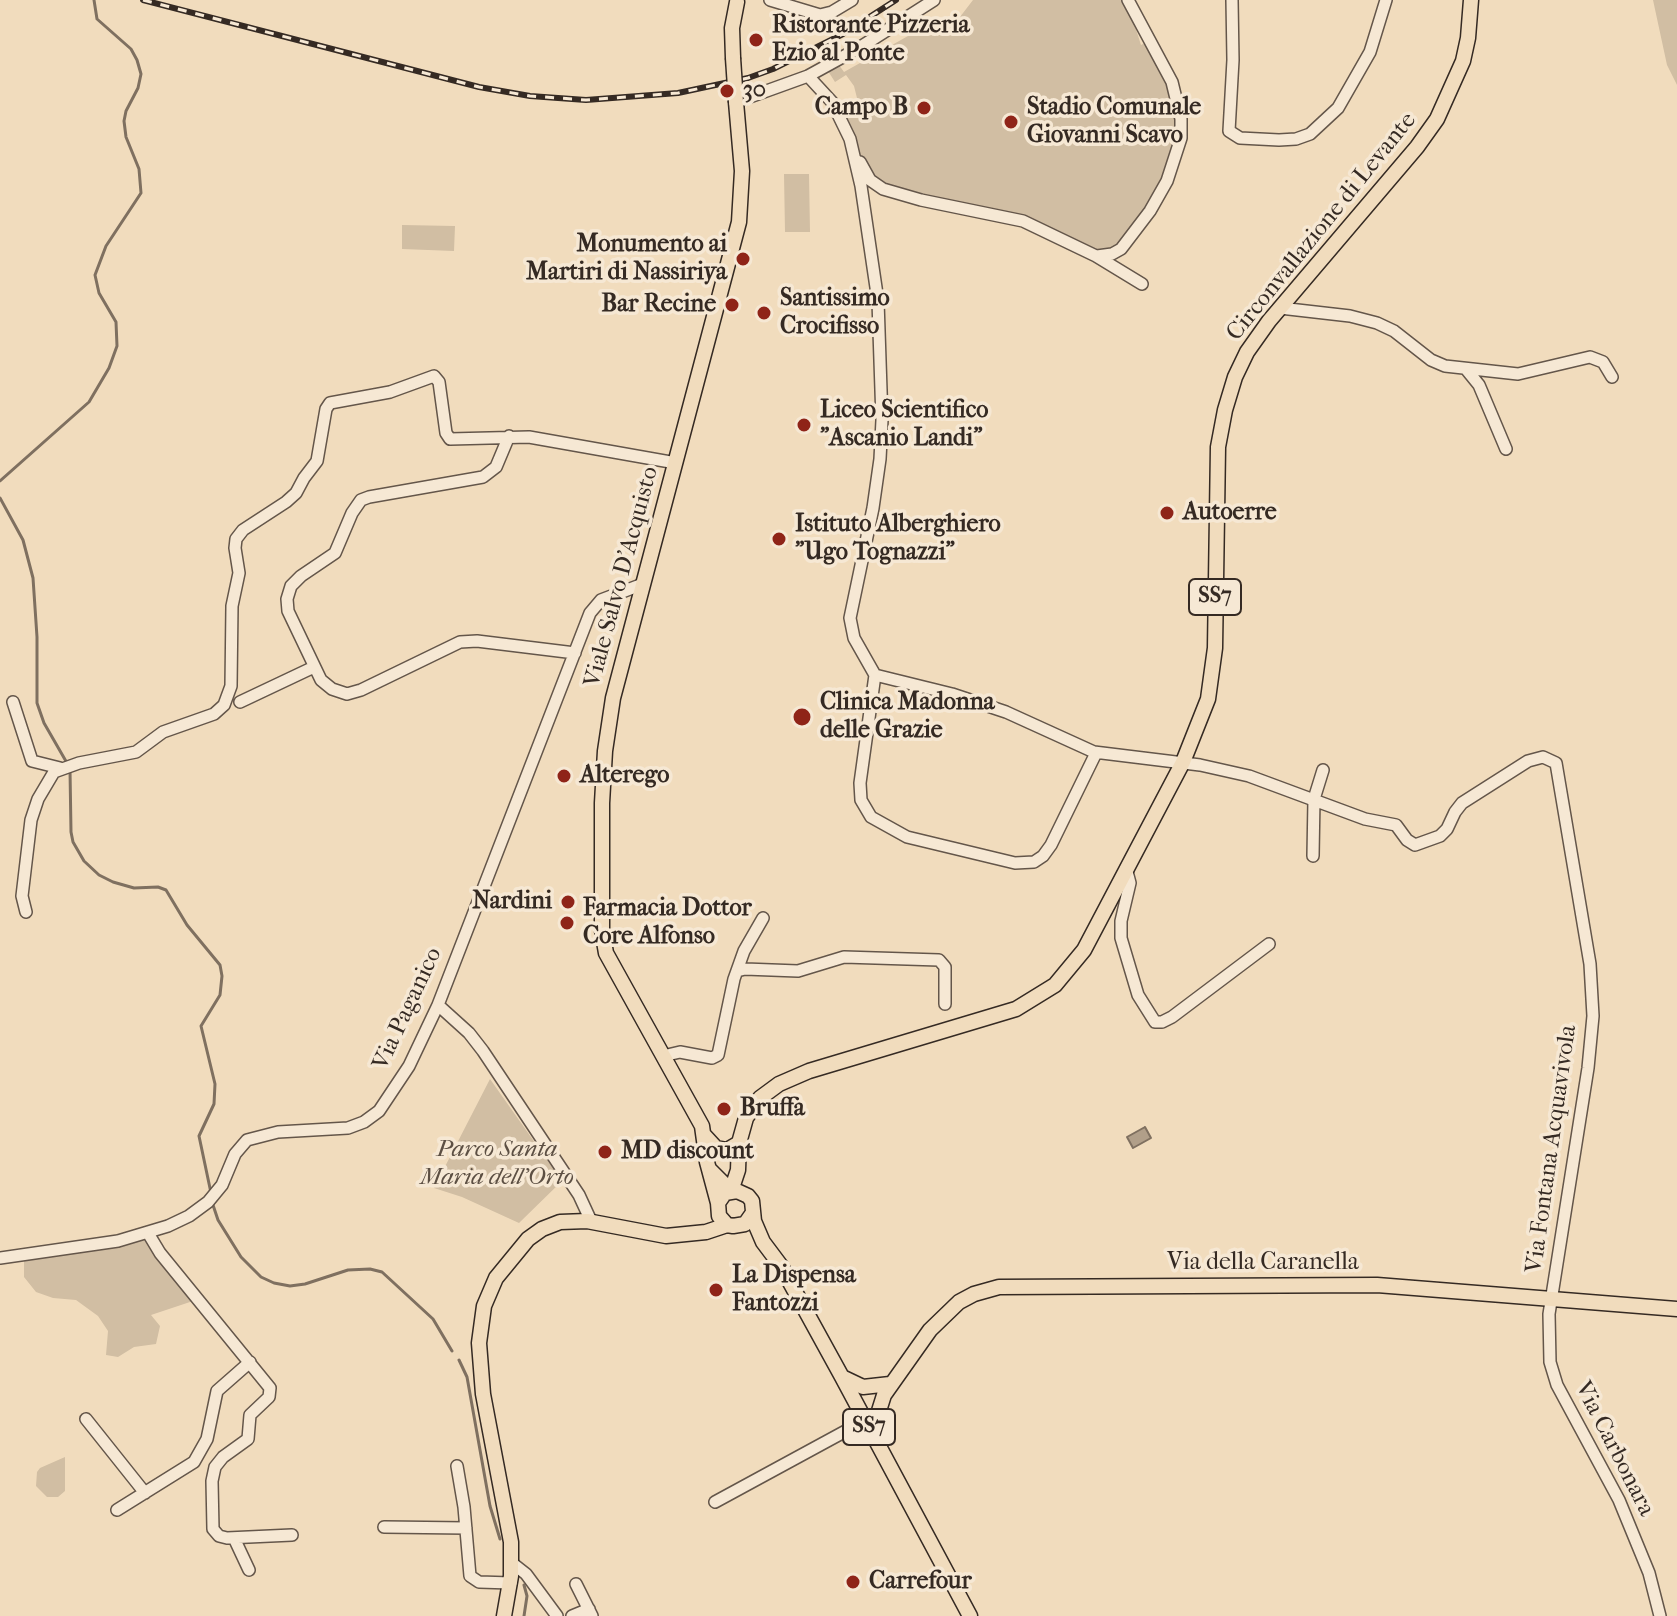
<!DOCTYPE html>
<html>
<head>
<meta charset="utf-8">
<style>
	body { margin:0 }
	canvas { display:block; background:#f1dcbd }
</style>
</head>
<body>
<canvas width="1677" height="1616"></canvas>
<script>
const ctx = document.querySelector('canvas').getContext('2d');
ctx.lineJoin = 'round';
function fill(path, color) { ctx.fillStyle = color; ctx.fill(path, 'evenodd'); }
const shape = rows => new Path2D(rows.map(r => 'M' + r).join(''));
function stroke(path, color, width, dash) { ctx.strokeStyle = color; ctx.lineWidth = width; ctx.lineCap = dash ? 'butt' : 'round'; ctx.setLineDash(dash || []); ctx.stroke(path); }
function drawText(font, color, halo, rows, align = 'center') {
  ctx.font = font + ' "IM FELL French Canon",serif'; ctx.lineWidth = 7; ctx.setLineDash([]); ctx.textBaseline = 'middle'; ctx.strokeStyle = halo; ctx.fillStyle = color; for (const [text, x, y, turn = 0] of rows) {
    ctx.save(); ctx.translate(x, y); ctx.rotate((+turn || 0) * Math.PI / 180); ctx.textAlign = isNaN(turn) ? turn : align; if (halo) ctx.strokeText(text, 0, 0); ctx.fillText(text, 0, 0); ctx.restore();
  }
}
fill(shape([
	[973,0,1122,0,1134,23,1141,45,1145,43,1169,84,1169,94,1173,99,1179,128,1176,148,1151,204,1117,248,1096,252,1024,217,883,185,869,172,841,116,858,102,854,86,846,75,835,82,828,71,839,65,844,72,908,36,905,30,926,18,937,36,953,26],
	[1653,0,1677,0,1677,85,1667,65],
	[784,174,809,174,810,232,785,232],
	[402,225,455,226,454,251,402,249],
	[490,1079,562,1181,519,1223,462,1197,434,1188],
	[146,1239,152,1251,193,1301,151,1315,160,1326,156,1344,134,1347,118,1357,106,1355,108,1331,98,1316,76,1300,53,1298,36,1292,24,1277,24,1259,124,1246],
	[65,1457,65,1491,58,1497,47,1497,36,1486,37,1472,40,1468]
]), '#d1bea3');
const water = shape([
	[1145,1127,1151,1138,1133,1148,1127,1137,1145,1127]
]);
fill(water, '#b19f89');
stroke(water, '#7f7060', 2);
stroke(shape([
	[0,481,89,402,109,368,117,346,116,322,99,293,95,275,106,246,141,193,139,169,126,137,124,121,126,111,138,88,141,74,137,60,131,49,97,19,94,0],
	[0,498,23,540,33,578,37,637,37,703,44,723,67,763],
	[70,770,71,832,73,842,84,861,99,875,113,882,134,888,158,887,166,890,187,925,220,965,222,976,220,995,201,1026,215,1084,214,1104,199,1136,211,1193],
	[213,1205,218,1220,241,1257,261,1277,274,1283,290,1286,305,1284,348,1270,370,1269,382,1272,433,1319,452,1351],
	[459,1360,467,1377,490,1506,500,1539],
	[524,1616,527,1596,524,1585]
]), '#7f7060', 3);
const minor = shape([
	[770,0,820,15,832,12,852,0],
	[1232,0,1233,60,1229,131,1240,138,1279,140,1296,139,1310,134,1338,108,1370,52,1386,0],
	[808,76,832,102,850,139,861,186,878,301,882,420,880,459,873,508,850,618,854,638,875,675,952,694,1006,712,1094,752,1200,765,1249,776,1365,819,1396,825,1407,840,1415,845,1440,836,1447,829,1455,812,1462,803,1528,761,1543,757,1556,763,1590,964,1593,1016,1588,1068,1549,1314,1550,1362,1557,1385,1619,1500,1649,1573,1660,1616],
	[736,102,808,76,859,48,934,0],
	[860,162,870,180,883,189,921,200,1023,221,1096,256,1142,284],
	[1097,256,1112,254,1121,249,1150,211,1167,181,1181,138,1181,119,1172,82,1128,0],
	[1280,308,1350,316,1377,323,1394,331,1431,360,1445,366,1518,374,1590,357,1603,362,1612,377],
	[1466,369,1479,385,1506,449],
	[509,436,496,467,483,477,369,497,361,500,352,513,335,553,301,576,291,586,287,599,288,611,321,680,332,689,347,694,361,690,460,642,477,641,575,653],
	[875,675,860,783,861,800,871,817,907,837,1015,863,1034,862,1043,856,1051,845,1096,753],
	[13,702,32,761,60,768],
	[240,702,314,667],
	[1313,856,1314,799,1323,770],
	[1126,868,1130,883,1121,921,1121,938,1138,995,1155,1022,1162,1022,1172,1017,1269,944],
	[26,912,22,896,31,820,38,799,54,772,79,763,136,752,163,732,214,714,224,705,231,686,232,606,239,573,235,548,236,539,243,530,286,502,296,493,304,478,317,461,326,409,330,403,390,392,434,376,439,382,446,433,450,439,529,437,676,463],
	[737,971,745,969,798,971,844,957,939,960,945,967,945,1004],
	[438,1005,469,1033,483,1051,579,1195,591,1221],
	[663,1056,680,1052,712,1058,718,1055,734,979,744,951,763,918],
	[148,1233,160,1253,270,1388,269,1397,250,1415,248,1439,223,1457,215,1467,212,1481,213,1529,219,1536,227,1538,292,1535],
	[0,1258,118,1241,168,1226,189,1216,208,1202,222,1185,235,1154,247,1140,278,1132,348,1128,364,1122,379,1111,409,1066,438,1005,590,613,601,600,643,584],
	[86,1419,145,1493],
	[457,1466,464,1507,470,1576,479,1582,511,1583],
	[715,1502,866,1420],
	[117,1510,194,1462,207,1439,217,1391,250,1362],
	[384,1527,466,1528],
	[234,1538,249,1570],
	[512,1563,526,1574,557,1616],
	[576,1584,592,1616],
	[572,1616,589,1609]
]);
const major = shape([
	[733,58,732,28,737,2],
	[704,1135,716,1148,727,1150,739,1143],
	[710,1170,731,1191,738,1170,739,1143,746,1118,760,1098,779,1084,809,1071,1016,1009,1055,985,1084,950,1183,762,1208,699,1215,648,1218,447,1225,410,1235,377,1247,352,1269,321,1417,147,1437,119,1463,61,1468,38,1471,0],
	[718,1203,707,1162,702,1126,606,953,602,930,602,803,605,751,613,698,739,222,742,171,736,102],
	[752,1214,745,1224,733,1226,727,1225,719,1216,718,1203,725,1193,737,1191,748,1196,752,1201,754,1221,763,1242,781,1266,842,1377,970,1616],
	[842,1377,863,1387,890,1384],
	[876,1439,878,1414,884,1395,930,1330,959,1302,974,1294,999,1287,1377,1285,1677,1309],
	[504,1616,511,1576,511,1542,483,1394,479,1343,484,1306,496,1278,528,1239,542,1229,560,1222,587,1221,666,1236,706,1232,727,1225]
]);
stroke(minor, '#64564a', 14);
stroke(major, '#352a23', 17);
stroke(minor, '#f6e8d4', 11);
stroke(major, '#f1dcbd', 14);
const rail = shape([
	[143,0,479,87,530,96,586,100,678,93,748,78,773,69,843,34,896,0]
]);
stroke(rail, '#352a23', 6);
stroke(rail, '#f6e8d4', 3, [9]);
const majorBridge = shape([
	[733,58,736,102]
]);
stroke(majorBridge, '#352a23', 17, []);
stroke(majorBridge, '#f1dcbd', 14);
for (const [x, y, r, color] of [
	[756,40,8,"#8f2418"],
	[727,91,8,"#8f2418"],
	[924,108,8,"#8f2418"],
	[1011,122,8,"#8f2418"],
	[743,259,8,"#8f2418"],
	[732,305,8,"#8f2418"],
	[764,313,8,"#8f2418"],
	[804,425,8,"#8f2418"],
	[1167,513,8,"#8f2418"],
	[779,539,8,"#8f2418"],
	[802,717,10,"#8f2418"],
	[564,776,8,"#8f2418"],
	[568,902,8,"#8f2418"],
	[567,923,8,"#8f2418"],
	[724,1109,8,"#8f2418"],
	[605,1152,8,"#8f2418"],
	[716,1290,8,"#8f2418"],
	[853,1582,8,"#8f2418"]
]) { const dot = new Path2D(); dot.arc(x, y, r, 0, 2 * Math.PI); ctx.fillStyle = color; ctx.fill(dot); stroke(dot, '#f6e8d4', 3); }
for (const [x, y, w] of [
	[1215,597,52],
	[869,1427,52]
]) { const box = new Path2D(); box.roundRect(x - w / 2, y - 18, w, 36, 6); ctx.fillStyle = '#f6e8d4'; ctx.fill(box); stroke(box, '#352a23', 2); }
drawText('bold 22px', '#352a23', null, [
	["SS7",1215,597],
	["SS7",869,1427]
]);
drawText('bold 24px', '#352a23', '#f6e8d4', [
	["Ristorante Pizzeria",772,26],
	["Ezio al Ponte",772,54],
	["30",743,91],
	["Campo B",908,108,"right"],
	["Stadio Comunale",1027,108],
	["Giovanni Scavo",1027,136],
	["Monumento ai",727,245,"right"],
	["Martiri di Nassiriya",727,273,"right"],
	["Santissimo",780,299],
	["Crocifisso",780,327],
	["Bar Recine",716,305,"right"],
	["Liceo Scientifico",820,411],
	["\"Ascanio Landi\"",820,439],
	["Autoerre",1183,513],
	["Istituto Alberghiero",795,525],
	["\"Ugo Tognazzi\"",795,553],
	["Clinica Madonna",820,703],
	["delle Grazie",820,731],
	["Alterego",580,776],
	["Nardini",552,902,"right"],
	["Farmacia Dottor",583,909],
	["Core Alfonso",583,937],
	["Bruffa",740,1109],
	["MD discount",621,1152],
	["La Dispensa",732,1276],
	["Fantozzi",732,1304],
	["Carrefour",869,1582]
], 'left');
drawText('24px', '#352a23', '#f6e8d4', [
	["Circonvallazione di Levante",1322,227,-51],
	["Viale Salvo D'Acquisto",622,577,-75],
	["Via Paganico",408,1009,-65],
	["Via Fontana Acquavivola",1552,1149,-82],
	["Via della Caranella",1263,1263],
	["Via Carbonara",1614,1449,63]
]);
drawText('italic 24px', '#5c4f43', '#f6e8d4', [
	["Parco Santa",497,1150],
	["Maria dell'Orto",497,1178]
]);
</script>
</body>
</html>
